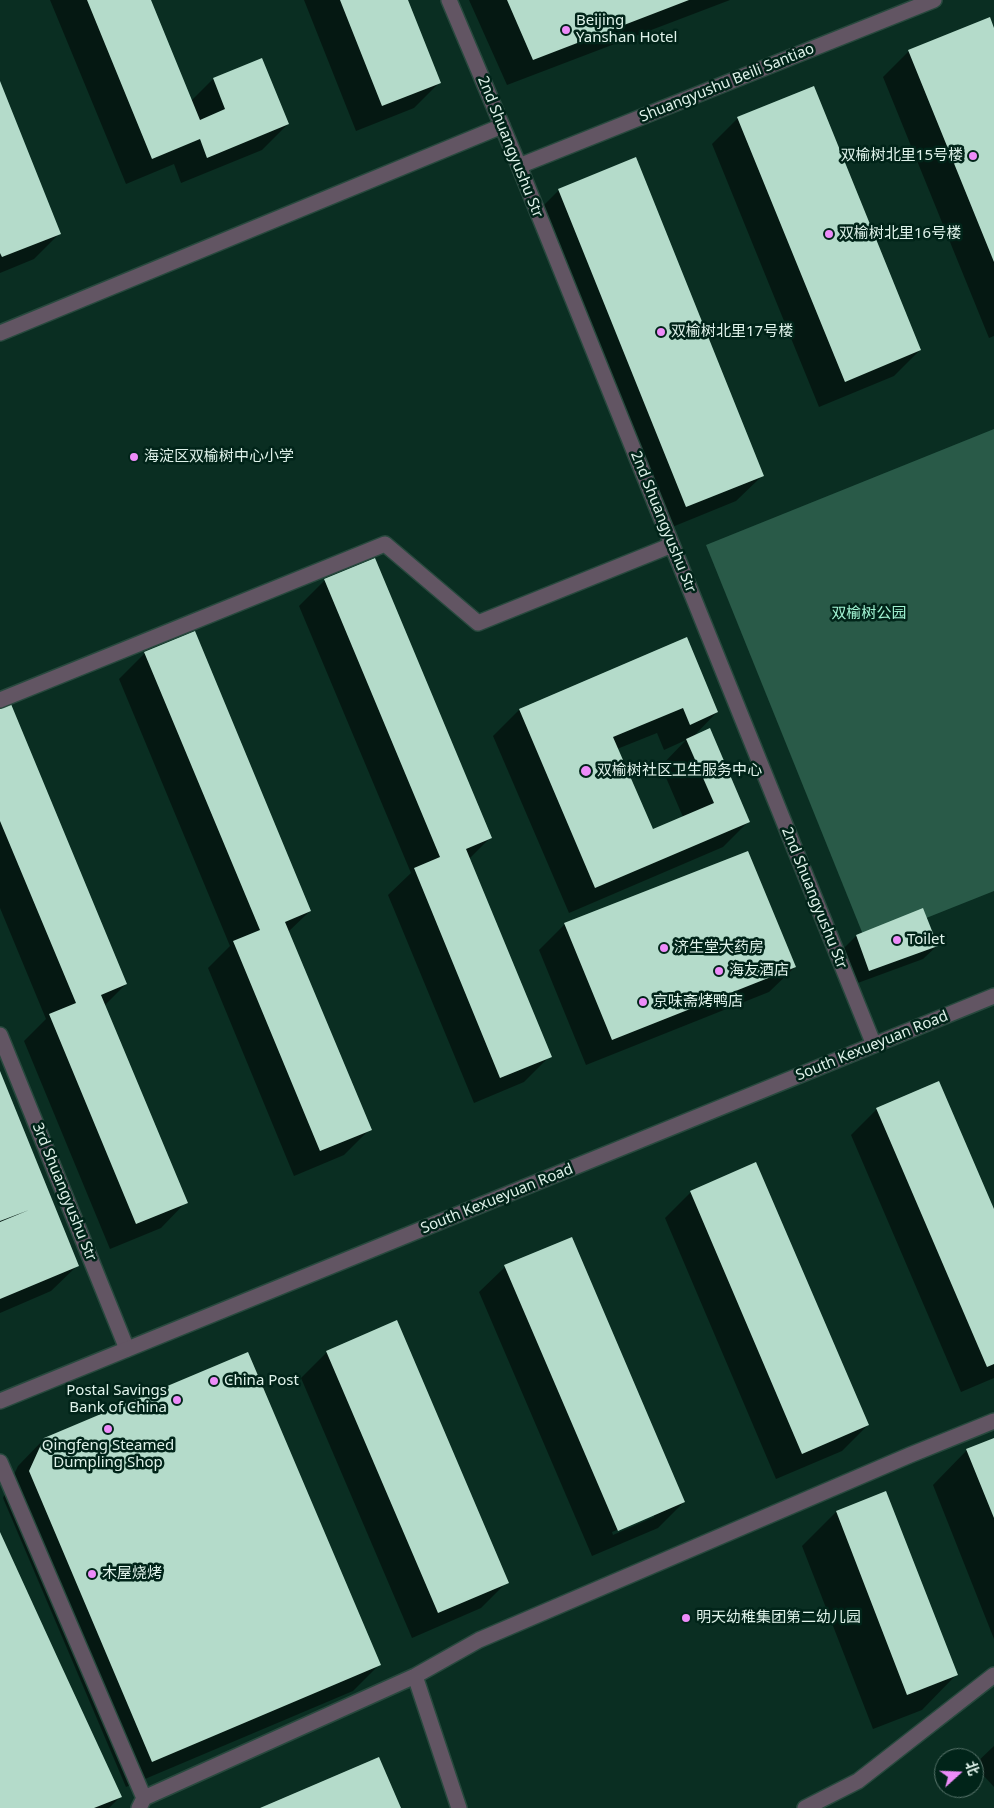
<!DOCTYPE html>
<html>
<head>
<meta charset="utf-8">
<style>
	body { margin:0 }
	#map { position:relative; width:994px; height:1808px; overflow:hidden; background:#0a2e22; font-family:"Noto Sans","Noto Sans SC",sans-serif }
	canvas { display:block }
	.north { position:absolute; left:934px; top:1748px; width:50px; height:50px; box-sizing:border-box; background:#012419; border:1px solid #5a766d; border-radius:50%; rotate:70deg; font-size:14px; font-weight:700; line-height:20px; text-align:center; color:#dff2ea }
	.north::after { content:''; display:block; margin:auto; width:18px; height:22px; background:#ed8cf9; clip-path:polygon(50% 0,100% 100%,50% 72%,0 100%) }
</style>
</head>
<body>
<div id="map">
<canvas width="994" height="1808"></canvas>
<div class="north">北</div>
</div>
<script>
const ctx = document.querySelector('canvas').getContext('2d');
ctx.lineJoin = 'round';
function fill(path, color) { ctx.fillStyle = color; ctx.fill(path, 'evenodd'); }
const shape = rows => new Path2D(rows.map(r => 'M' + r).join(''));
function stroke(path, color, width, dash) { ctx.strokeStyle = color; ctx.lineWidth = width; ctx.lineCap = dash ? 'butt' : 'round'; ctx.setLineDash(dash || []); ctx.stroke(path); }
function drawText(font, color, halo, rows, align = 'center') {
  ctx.font = font + ' "Noto Sans","Noto Sans SC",sans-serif'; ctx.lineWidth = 5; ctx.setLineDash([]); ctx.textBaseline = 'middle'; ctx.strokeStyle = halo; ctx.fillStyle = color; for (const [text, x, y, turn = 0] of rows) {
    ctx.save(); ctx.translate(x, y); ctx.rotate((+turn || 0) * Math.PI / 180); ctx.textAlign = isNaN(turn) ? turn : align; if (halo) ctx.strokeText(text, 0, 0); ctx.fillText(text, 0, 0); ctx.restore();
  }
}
fill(shape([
	[994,429,994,891,866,942,706,545]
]), '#295a48');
fill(shape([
	[50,0,150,0,191,101,213,79,288,124,262,150,181,183,174,164,126,184],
	[304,0,407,0,440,82,414,108,356,131],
	[469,0,730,0,507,85],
	[994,32,994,336,989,338,883,77,909,51],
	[0,84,60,233,34,259,0,273],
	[738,118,920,350,894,376,819,407,712,144],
	[559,190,762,476,736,501,660,532,533,216],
	[325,580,490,838,469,859,550,1056,524,1082,474,1103,388,895,411,873,299,606],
	[686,639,717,712,692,738,749,821,723,847,569,913,493,736,519,710],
	[657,733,664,750,686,740,661,766,683,817,652,831,617,749],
	[145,653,310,911,288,932,370,1129,344,1155,294,1176,208,968,230,946,119,679],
	[0,710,126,984,104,1006,186,1202,161,1228,110,1249,24,1041,46,1019,0,908],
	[923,909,937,946,923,959,855,984,842,950,856,936],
	[565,924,795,967,769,992,586,1065,539,950],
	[0,1073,77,1266,51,1291,0,1313],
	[877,1109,994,1212,994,1378,961,1392,851,1135],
	[691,1192,868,1425,842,1451,776,1479,665,1218],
	[505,1267,684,1502,658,1528,592,1556,479,1292],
	[654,1514,654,1517,613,1535,612,1532],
	[327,1352,507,1582,481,1608,412,1638,301,1378],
	[44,1439,379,1665,353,1691,126,1787,3,1498,18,1466],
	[994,1439,994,1639,933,1485,967,1450],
	[885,1493,956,1675,922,1710,873,1729,802,1546,836,1512],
	[0,1535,120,1797,109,1808,0,1808],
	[994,1746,994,1787,974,1765]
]), '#0007');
fill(shape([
	[87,0,151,0,200,120,225,109,213,78,262,58,289,124,207,158,200,139,152,159],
	[340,0,408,0,441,83,382,106],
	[507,0,689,0,533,60],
	[990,17,994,28,994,262,908,50],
	[0,81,61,234,2,257,0,253],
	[814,86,921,350,845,382,737,117],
	[636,157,764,476,686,507,558,189],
	[375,558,492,838,466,849,552,1057,500,1078,414,868,440,857,324,579],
	[195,631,311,911,285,922,372,1130,320,1151,233,941,260,930,144,652],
	[687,637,718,712,690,725,683,708,613,737,653,829,714,803,686,739,710,728,750,822,595,888,519,709],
	[11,704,127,984,101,995,188,1203,136,1224,49,1014,76,1003,0,821,0,709],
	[748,851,796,967,612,1040,564,923],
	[923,908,938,946,869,971,856,935],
	[0,1071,79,1266,0,1299,0,1222,29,1210,0,1221],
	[939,1081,994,1209,994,1364,987,1367,876,1108],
	[756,1162,869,1425,802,1454,690,1191],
	[572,1237,685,1502,618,1531,504,1265],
	[397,1320,509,1583,438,1613,326,1351],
	[248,1352,381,1665,152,1762,29,1471,44,1438],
	[994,1438,994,1518,966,1449],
	[886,1491,958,1675,907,1695,836,1511],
	[0,1532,60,1663,122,1797,94,1808,0,1808],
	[379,1757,401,1808,260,1808]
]), '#b4dbca');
const service = shape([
	[0,333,502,126]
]);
const minor = shape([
	[449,0,519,166,874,1045],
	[519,166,934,0],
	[0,700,385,544,478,623,672,545],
	[0,1035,127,1349],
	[0,1462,144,1798,139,1808],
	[415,1676,459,1808],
	[144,1798,415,1676,479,1640,910,1455,994,1421],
	[805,1808,858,1781,994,1675]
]);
const tertiary = shape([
	[0,1401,994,996]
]);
stroke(service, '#28493e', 18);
stroke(minor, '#28493e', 18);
stroke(tertiary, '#28493e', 18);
stroke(service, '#625563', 15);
stroke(minor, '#625563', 15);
stroke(tertiary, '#625563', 15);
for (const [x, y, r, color] of [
	[566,30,5,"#ed8cf9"],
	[973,156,5,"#ed8cf9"],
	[829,234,5,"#ed8cf9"],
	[661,332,5,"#ed8cf9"],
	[134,457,5,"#ed8cf9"],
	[586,771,6,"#ed8cf9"],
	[897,940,5,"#ed8cf9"],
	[664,948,5,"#ed8cf9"],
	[719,971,5,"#ed8cf9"],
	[643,1002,5,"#ed8cf9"],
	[214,1381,5,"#ed8cf9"],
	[177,1400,5,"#ed8cf9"],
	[108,1429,5,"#ed8cf9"],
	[92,1574,5,"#ed8cf9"],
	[686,1618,5,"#ed8cf9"]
]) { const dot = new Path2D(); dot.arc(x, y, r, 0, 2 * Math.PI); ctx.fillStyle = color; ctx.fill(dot); stroke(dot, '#012419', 2); }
drawText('15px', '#dff2ea', '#012419', [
	["Beijing",576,21],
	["Yanshan Hotel",576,38],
	["双榆树北里15号楼",963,156,"right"],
	["双榆树北里16号楼",839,234],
	["双榆树北里17号楼",671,332],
	["海淀区双榆树中心小学",144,457],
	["双榆树社区卫生服务中心",597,771],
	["Toilet",907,940],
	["济生堂大药房",674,948],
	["海友酒店",729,971],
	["京味斋烤鸭店",653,1002],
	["China Post",224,1381],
	["Postal Savings",167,1391,"right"],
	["Bank of China",167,1408,"right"],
	["Qingfeng Steamed",108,1446,"center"],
	["Dumpling Shop",108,1463,"center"],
	["木屋烧烤",102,1574],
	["明天幼稚集团第二幼儿园",696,1618]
], 'left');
drawText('15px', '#dff2ea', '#012419', [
	["Shuangyushu Beili Santiao",727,83,-22],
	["2nd Shuangyushu Str",510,147,68],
	["2nd Shuangyushu Str",663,522,68],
	["2nd Shuangyushu Str",814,898,68],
	["South Kexueyuan Road",872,1046,-22],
	["3rd Shuangyushu Str",64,1192,68],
	["South Kexueyuan Road",497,1199,-22]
]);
drawText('15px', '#a1f4d3', '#012419', [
	["双榆树公园",869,614]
]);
</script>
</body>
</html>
